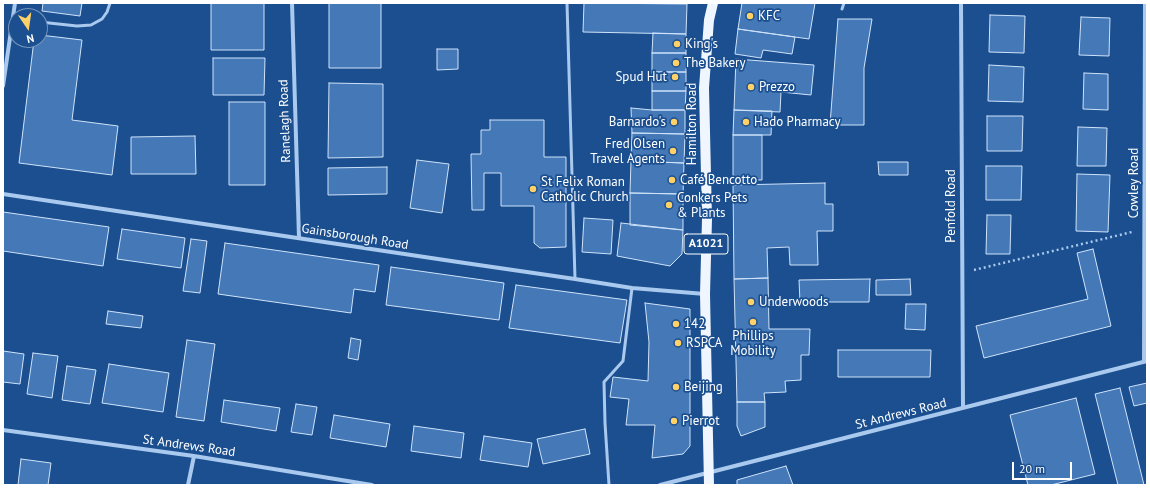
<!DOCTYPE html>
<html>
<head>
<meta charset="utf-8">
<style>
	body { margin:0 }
	#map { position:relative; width:1150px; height:488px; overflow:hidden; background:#1b4f8f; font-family:"PT Sans",sans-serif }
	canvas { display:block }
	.frame { position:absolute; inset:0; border:4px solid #fff; pointer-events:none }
	.north { position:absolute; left:8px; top:8px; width:40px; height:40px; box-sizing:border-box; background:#1b4f8f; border:1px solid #7695bc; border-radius:50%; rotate:167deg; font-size:11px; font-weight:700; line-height:16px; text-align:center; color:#fff }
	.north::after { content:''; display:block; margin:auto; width:14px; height:18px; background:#ffd166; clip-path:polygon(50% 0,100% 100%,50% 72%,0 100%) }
	.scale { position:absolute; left:1012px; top:462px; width:60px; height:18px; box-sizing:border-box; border:2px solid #fff; border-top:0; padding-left:5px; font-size:12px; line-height:14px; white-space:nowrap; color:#fff; -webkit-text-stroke:3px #1b4f8f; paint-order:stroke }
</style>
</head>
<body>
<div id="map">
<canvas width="1150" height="488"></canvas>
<div class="frame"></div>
<div class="north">N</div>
<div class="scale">20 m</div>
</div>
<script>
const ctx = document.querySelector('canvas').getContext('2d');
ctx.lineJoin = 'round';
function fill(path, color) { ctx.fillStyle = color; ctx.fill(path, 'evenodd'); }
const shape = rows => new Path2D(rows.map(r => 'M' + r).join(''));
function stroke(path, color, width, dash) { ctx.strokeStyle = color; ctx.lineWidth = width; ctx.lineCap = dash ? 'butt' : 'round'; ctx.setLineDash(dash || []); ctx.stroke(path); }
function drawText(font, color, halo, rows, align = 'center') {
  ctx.font = font + ' "PT Sans",sans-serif'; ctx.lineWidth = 3.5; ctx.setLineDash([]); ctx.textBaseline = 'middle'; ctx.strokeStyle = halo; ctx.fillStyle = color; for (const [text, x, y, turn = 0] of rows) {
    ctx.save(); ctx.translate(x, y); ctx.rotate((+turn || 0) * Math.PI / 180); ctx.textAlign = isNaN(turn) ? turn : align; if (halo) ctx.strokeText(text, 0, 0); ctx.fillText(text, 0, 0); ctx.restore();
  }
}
const building = shape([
	[43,3,82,3,80,16,42,11,43,3],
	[211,3,264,3,264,50,211,50,211,3],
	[329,3,381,3,381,68,329,68,329,3],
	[584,3,687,4,686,34,583,32,584,3],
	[742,3,815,3,809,39,738,29,742,3],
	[990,15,1025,16,1024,53,989,52,990,15],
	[1081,17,1110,18,1109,56,1079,55,1081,17],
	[838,19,872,19,864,68,864,125,830,125,838,19],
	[738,29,795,37,792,54,763,50,761,58,735,54,738,29],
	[653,33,686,34,686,53,652,53,653,33],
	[40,35,82,40,72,120,118,126,112,175,19,163,34,40,40,40,40,35],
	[437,49,458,49,458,69,437,70,437,49],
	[652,53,686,53,686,72,652,72,652,53],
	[213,58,265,58,264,95,213,95,213,58],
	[736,59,814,65,811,95,781,92,780,112,734,110,736,59],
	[989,65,1024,67,1023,102,988,101,989,65],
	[652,72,686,72,686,91,652,91,652,72],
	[1084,73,1108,74,1108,110,1083,109,1084,73],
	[329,83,383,84,383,157,328,158,329,83],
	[652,91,686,91,685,110,652,110,652,91],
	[229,102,265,102,265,185,229,185,229,102],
	[631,108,652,110,685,110,685,134,632,133,631,108],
	[734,110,772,111,771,135,733,135,734,110],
	[987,116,1023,116,1022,151,987,151,987,116],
	[490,120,544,120,544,157,566,157,566,247,540,248,534,243,534,206,501,206,501,173,484,173,484,210,472,210,471,154,481,154,481,130,490,130,490,120],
	[1078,127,1107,128,1106,166,1077,166,1078,127],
	[632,133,685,134,684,163,631,161,632,133],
	[733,135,762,135,762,180,733,180,733,135],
	[195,136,196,174,131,174,131,137,195,136],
	[417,160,449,164,442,213,410,208,417,160],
	[631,161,684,163,683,194,630,193,631,161],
	[878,162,908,162,908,175,879,175,878,162],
	[986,166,1022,166,1021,200,986,200,986,166],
	[387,167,387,194,328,195,328,168,387,167],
	[1077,174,1110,175,1108,232,1076,231,1077,174],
	[825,183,825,204,833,204,833,231,817,231,818,265,790,265,789,247,767,248,768,278,734,279,733,185,825,183],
	[630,193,683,194,683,230,630,225,630,193],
	[3,212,109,227,103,266,3,251,3,212],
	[987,215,1011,215,1010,254,986,254,987,215],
	[584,218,613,220,611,254,582,252,584,218],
	[621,223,683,230,682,254,670,266,617,256,621,223],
	[122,229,185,238,181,268,117,259,122,229],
	[191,239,207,241,200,293,183,291,191,239],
	[225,243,379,265,375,292,354,289,351,313,218,294,225,243],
	[1093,249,1111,326,984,358,976,326,1088,299,1077,253,1093,249],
	[391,267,504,283,499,320,386,305,391,267],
	[768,278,769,329,810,329,809,355,801,355,801,380,785,381,786,392,764,393,765,402,737,402,734,279,768,278],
	[870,279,869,302,800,302,799,280,870,279],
	[910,279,911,295,876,295,876,280,910,279],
	[516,285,627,300,620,343,509,328,516,285],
	[645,303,690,309,690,446,683,454,652,458,655,425,626,425,629,399,610,397,613,377,648,381,649,342,645,303],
	[906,304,926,304,925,330,905,329,906,304],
	[108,311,143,316,141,328,106,324,108,311],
	[351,338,361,340,358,360,348,358,351,338],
	[187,340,215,344,204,421,176,417,187,340],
	[838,350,931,350,930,377,838,377,838,350],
	[3,351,24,354,20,384,3,382,3,351],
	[33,353,58,356,52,398,27,394,33,353],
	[109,364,169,373,163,412,102,403,109,364],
	[67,366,96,370,90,404,62,400,67,366],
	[1147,383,1147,403,1134,406,1129,387,1147,383],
	[1120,388,1144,485,1118,485,1095,394,1120,388],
	[1076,398,1095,474,1051,485,1028,485,1010,415,1076,398],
	[224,400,280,408,276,431,221,422,224,400],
	[737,402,765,402,765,427,741,436,737,426,737,402],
	[296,404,317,407,312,435,291,432,296,404],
	[334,415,390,424,386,447,330,438,334,415],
	[414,426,464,433,461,458,411,451,414,426],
	[585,429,590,454,543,464,537,439,585,429],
	[484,436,532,443,528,467,480,460,484,436],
	[21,459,51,463,48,485,18,485,21,459],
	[786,466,793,485,737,485,737,480,786,466]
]);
fill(building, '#4478b7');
stroke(building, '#cfe3fa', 1);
stroke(shape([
	[974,270,1132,232]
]), '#a9c9ee', 2.5, [2, 3]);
stroke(shape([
	[567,3,575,279],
	[842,9,844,3],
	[40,22,77,26,91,25,102,19,107,12,110,3],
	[609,485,605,423,604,382,623,361,632,288]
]), '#a9c9ee', 3);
stroke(shape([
	[292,3,299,238],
	[961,3,963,408],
	[3,86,15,3],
	[3,194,458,262,575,279,632,288,705,294],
	[1144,362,1145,3],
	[3,430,194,456,372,485],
	[188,485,194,456],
	[660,485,1147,361]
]), '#a9c9ee', 4);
stroke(shape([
	[709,485,705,294,707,219,704,88,709,20,713,3]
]), '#f0f6ff', 10);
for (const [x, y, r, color] of [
	[750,16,4,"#ffd166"],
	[677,44,4,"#ffd166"],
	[676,63,4,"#ffd166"],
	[675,77,4,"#ffd166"],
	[751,87,4,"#ffd166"],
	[674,122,4,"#ffd166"],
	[746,122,4,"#ffd166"],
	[673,151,4,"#ffd166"],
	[672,180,4,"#ffd166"],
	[533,189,4,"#ffd166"],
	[669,205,4,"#ffd166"],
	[751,302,4,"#ffd166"],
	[753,322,4,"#ffd166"],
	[676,324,4,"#ffd166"],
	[678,343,4,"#ffd166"],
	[676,387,4,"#ffd166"],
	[674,421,4,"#ffd166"]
]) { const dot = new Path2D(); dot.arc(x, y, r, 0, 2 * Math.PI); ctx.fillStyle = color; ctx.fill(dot); stroke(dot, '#1b4f8f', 1.5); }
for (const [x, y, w] of [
	[706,244,44]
]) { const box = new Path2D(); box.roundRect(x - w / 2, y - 10, w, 20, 3); ctx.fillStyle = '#1b4f8f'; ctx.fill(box); stroke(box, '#fff', 1); }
drawText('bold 12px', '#fff', null, [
	["A1021",706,244]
]);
drawText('13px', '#fff', '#1b4f8f', [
	["KFC",758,16],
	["King's",685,44],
	["The Bakery",684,63],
	["Spud Hut",667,77,"right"],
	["Prezzo",759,87],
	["Barnardo's",666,122,"right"],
	["Hado Pharmacy",754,122],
	["Fred Olsen",665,144,"right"],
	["Travel Agents",665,159,"right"],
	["Café Bencotto",680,180],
	["St Felix Roman",541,182],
	["Catholic Church",541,197],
	["Conkers Pets",677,198],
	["& Plants",677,213],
	["Underwoods",759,302],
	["142",684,324],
	["Phillips",753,336,"center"],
	["Mobility",753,351,"center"],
	["RSPCA",686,343],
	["Beijing",684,387],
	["Pierrot",682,421]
], 'left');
drawText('13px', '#fff', '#1b4f8f', [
	["Ranelagh Road",285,121,-92],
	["Hamilton Road",692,124,-90],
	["Cowley Road",1134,183,-90],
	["Penfold Road",951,206,-90],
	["Gainsborough Road",355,237,9],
	["St Andrews Road",901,414,-14],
	["St Andrews Road",189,446,8]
]);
</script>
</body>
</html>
